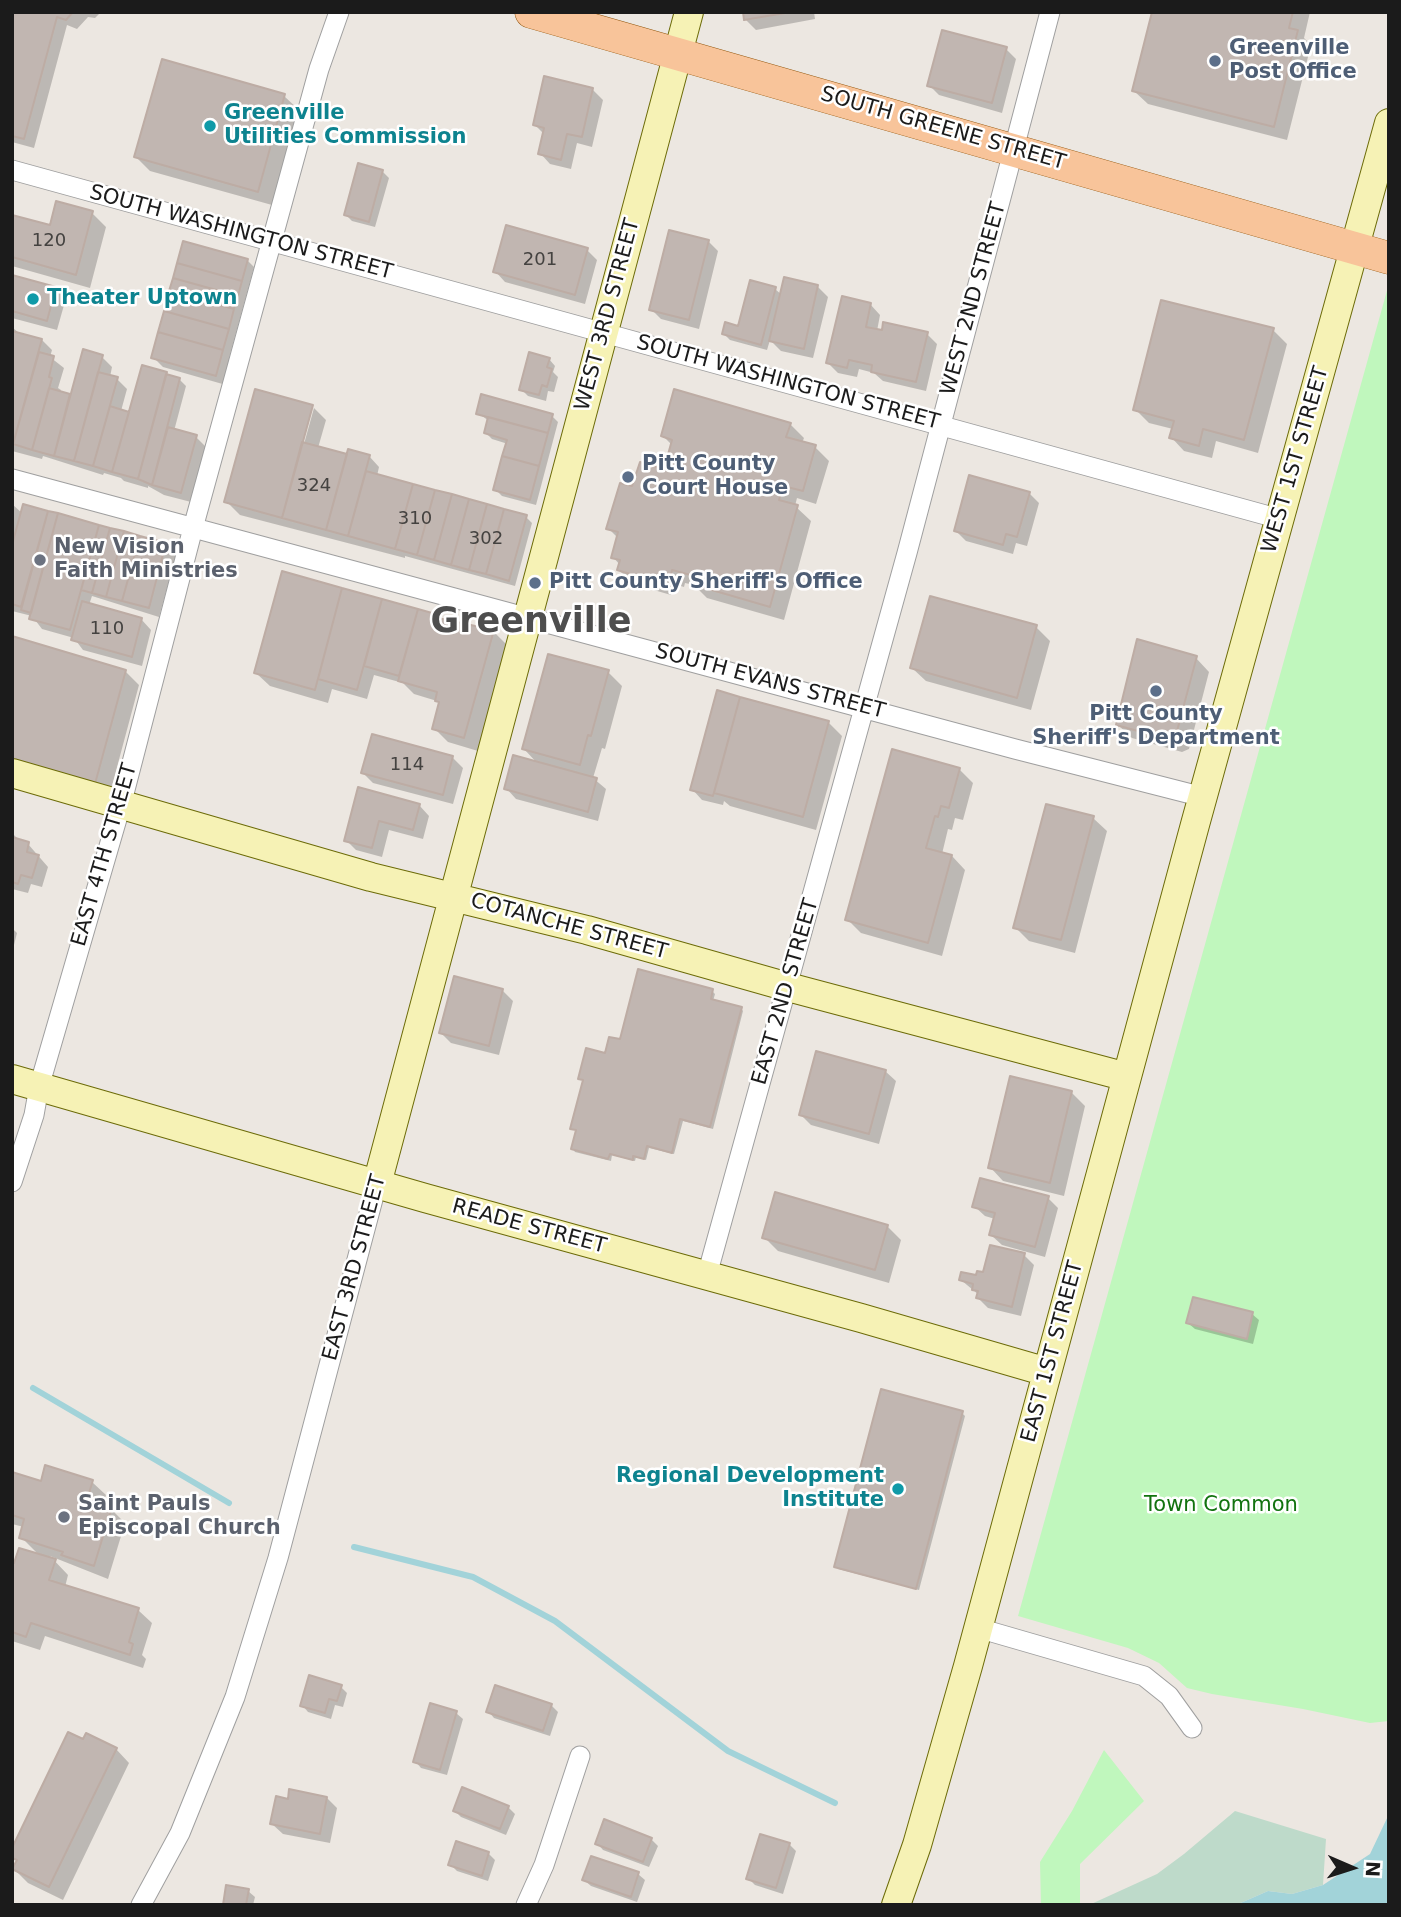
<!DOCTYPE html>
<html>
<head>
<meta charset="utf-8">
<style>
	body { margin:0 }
	#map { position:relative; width:1401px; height:1917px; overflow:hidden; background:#ece7e1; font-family:"DejaVu Sans",sans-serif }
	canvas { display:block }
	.frame { position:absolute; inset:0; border:14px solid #1b1b1b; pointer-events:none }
	.north { position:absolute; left:1317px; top:1833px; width:70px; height:70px; -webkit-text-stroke:5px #fff; paint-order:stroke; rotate:93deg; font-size:19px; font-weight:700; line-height:28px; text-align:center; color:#1b1b1b }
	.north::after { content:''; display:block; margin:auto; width:24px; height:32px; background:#1b1b1b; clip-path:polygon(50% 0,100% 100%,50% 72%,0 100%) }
</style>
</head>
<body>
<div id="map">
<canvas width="1401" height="1917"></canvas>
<div class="frame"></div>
<div class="north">N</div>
</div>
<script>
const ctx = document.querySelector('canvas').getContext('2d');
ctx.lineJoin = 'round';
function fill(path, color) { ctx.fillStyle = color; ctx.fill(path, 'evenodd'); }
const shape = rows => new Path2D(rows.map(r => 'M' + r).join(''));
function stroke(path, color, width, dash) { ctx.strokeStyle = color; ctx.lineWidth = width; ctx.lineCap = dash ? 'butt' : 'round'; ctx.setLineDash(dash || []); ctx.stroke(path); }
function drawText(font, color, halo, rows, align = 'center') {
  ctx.font = font + ' "DejaVu Sans",sans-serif'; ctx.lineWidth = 5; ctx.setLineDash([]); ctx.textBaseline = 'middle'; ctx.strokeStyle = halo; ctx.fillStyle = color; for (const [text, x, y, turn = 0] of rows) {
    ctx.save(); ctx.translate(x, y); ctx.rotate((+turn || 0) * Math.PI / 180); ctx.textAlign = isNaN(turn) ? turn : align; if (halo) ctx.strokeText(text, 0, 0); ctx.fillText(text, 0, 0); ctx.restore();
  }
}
fill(shape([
	[1235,1811,1326,1839,1323,1885,1292,1894,1268,1891,1236,1905,1089,1905,1157,1874,1184,1854]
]), '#bedaca');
fill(shape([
	[1388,287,1389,1721,1370,1723,1303,1709,1212,1694,1187,1688,1159,1663,1128,1648,1018,1616],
	[1104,1750,1144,1801,1080,1864,1080,1905,1041,1905,1040,1862,1072,1811]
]), '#c0f7bd');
fill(shape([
	[1389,1814,1389,1905,1236,1905,1268,1891,1292,1894,1323,1885,1370,1854]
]), '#a2d3d9');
fill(shape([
	[12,12,101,12,95,18,88,17,77,29,67,25,34,148,12,142],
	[745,12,814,12,815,19,756,30,746,20],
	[1154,12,1310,12,1304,38,1311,45,1287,140,1148,104,1134,91],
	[1006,49,1016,59,1002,113,939,95,929,85],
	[593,90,603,100,592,147,577,143,571,169,550,164,540,153,544,134,535,125],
	[284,96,298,109,272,205,150,171,136,157],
	[382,171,389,178,375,227,352,221,345,214],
	[92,213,106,227,90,288,12,266,12,217,51,228],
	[708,241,718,251,699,329,661,319,651,309],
	[587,250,597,260,585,304,505,282,495,271],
	[247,260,254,267,229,358,233,361,226,385,163,367,153,357],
	[12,276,56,288,66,298,57,330,12,318],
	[818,287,828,297,813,358,781,351,770,340,767,350,730,340,724,334,739,328,775,289,782,295],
	[870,304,880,315,877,331,927,334,937,344,926,391,883,381,874,373,859,369,857,377,838,373,828,363],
	[12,327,20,334,42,340,52,350,50,357,64,368,58,388,61,390,60,393,71,398,102,357,112,367,110,377,117,379,127,389,121,411,128,413,166,373,179,379,186,386,174,431,196,437,206,447,191,502,164,495,148,486,148,488,124,481,121,478,104,473,103,475,43,456,42,459,12,451],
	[1273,330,1287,344,1258,453,1216,441,1212,458,1184,451,1171,437,1173,429,1149,423,1135,409],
	[549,359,555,366,553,372,558,377,554,392,548,391,546,401,528,396,521,389],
	[314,408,326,420,318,448,348,456,369,456,379,467,377,476,526,517,532,523,515,586,405,556,405,558,240,515,226,501,300,444,304,444],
	[478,413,552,416,558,422,536,505,502,496,495,489,508,444,492,439,486,433,489,421],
	[790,424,804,438,802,443,815,447,829,461,816,504,797,498,795,506,811,521,784,620,707,598,694,585,685,583,684,587,674,584,671,595,633,584,619,570,620,565,613,557,618,538,608,528,634,488,665,471,673,446,663,436],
	[1029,493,1039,503,1027,546,1016,543,1013,554,966,541,956,531],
	[12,504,23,514,25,506,166,545,176,555,159,617,92,596,89,605,141,619,151,630,142,666,83,650,74,638,42,629,32,616,12,611],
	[283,574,438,616,442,620,493,631,507,645,478,751,448,742,434,728,440,704,437,701,414,694,403,683,374,675,367,699,332,689,328,703,270,686,256,673],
	[1036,627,1050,641,1031,710,926,681,912,668],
	[1196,658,1209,672,1189,749,1182,752,1132,738,1118,725],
	[125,671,139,685,109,797,12,770],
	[608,672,622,686,605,749,602,748,593,778,606,789,598,821,516,799,506,788,538,764,524,749],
	[718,693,828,722,842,736,816,830,730,806,724,801,723,805,702,800,692,789],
	[373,736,453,758,463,768,453,804,373,783,363,773],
	[959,769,973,783,963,820,955,818,952,830,948,829,942,854,952,856,965,870,942,956,861,933,847,919],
	[359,789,419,805,429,816,423,839,389,830,382,857,356,850,346,840],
	[1093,818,1107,831,1075,953,1029,941,1015,927],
	[12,833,21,842,28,844,48,867,42,887,31,884,28,893,12,889],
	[12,928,17,933,12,953],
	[502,990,513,1001,499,1055,451,1043,441,1033],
	[712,991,715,994,713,1001,741,1008,743,1011,713,1129,683,1121,674,1154,649,1148,646,1160,636,1157,635,1161,612,1155,611,1161,575,1152,573,1149,577,1131,572,1128,585,1082,580,1078,621,1042],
	[885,1071,896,1081,879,1144,811,1125,801,1115],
	[1071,1092,1085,1106,1064,1196,1003,1181,990,1167],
	[1048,1198,1058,1208,1045,1257,1002,1245,991,1235,995,1219,985,1216,974,1206],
	[887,1226,901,1240,889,1283,778,1251,764,1237],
	[1024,1255,1034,1265,1021,1316,988,1308,978,1298,979,1295,961,1280,977,1278],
	[1252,1314,1259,1320,1253,1344,1195,1329,1188,1323],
	[962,1413,965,1416,919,1590,838,1569,836,1566],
	[12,1474,42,1483,92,1482,106,1495,102,1506,111,1509,125,1523,108,1579,50,1556,68,1575,65,1587,138,1610,152,1623,142,1655,146,1659,143,1668,45,1636,40,1650,12,1641,12,1564,40,1556,21,1537,24,1527,12,1524],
	[341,1687,347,1693,343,1707,335,1705,331,1719,308,1712,302,1705],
	[496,1687,552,1706,558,1712,550,1736,494,1718,488,1711],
	[431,1705,456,1713,463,1719,447,1775,421,1768,415,1761],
	[116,1749,129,1763,63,1900,28,1883,14,1869,17,1862,12,1857],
	[327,1798,337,1808,330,1843,283,1834,272,1824,289,1801],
	[508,1807,515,1814,506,1835,461,1817,455,1811],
	[762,1836,790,1845,796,1851,783,1894,755,1885,748,1878],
	[651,1839,658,1846,649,1867,603,1850,597,1843],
	[488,1853,495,1860,488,1881,457,1871,450,1864],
	[638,1874,645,1880,637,1902,591,1886,584,1880],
	[248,1891,255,1897,253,1905,225,1905]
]), '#0003');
stroke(shape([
	[33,1388,229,1503],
	[354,1547,473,1577,555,1621,728,1751,835,1803]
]), '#a2d3d9', 6);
const building = shape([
	[12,12,73,12,66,20,57,17,24,139,12,136,12,12],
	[743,12,791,12,744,20,743,12],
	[1152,12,1293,12,1289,28,1298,30,1274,127,1132,91,1152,12],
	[942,30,1007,47,992,103,927,86,942,30],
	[162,59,285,94,258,192,134,157,162,59],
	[544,76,593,88,582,137,567,134,561,160,538,154,544,128,533,125,544,76],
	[358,163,383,170,369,222,344,215,358,163],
	[56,201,93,211,76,275,12,257,12,215,50,225,56,201],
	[506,225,588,248,575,295,493,272,506,225],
	[669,230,709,240,689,320,649,310,669,230],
	[183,241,248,259,242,281,177,263,183,241],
	[177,263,242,281,238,296,173,278,177,263],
	[12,275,56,287,47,321,12,311,12,275],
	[784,277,818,285,804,349,769,341,784,277],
	[173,278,238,296,234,309,169,291,173,278],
	[750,280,776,287,761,345,722,334,725,322,738,326,750,280],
	[169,291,234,309,229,329,164,311,169,291],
	[842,296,871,303,866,327,882,330,883,322,928,332,916,382,871,372,872,365,849,360,847,368,826,363,842,296],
	[1161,300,1274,328,1244,440,1203,429,1199,446,1169,438,1174,421,1133,410,1161,300],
	[164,311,229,329,223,350,158,332,164,311],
	[12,331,42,339,13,444,12,444,12,331],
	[158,332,223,350,216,376,151,358,158,332],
	[83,349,103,355,74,461,54,456,83,349],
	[39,352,54,356,49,377,52,378,32,450,13,444,39,352],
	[529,352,550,358,547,367,552,369,547,387,542,385,539,395,519,390,529,352],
	[142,365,167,372,138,479,112,472,142,365],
	[98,372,118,377,93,466,74,461,98,372],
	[166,374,180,378,152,485,138,479,166,374],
	[49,388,70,394,54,456,32,450,49,388],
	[255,389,313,405,282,518,224,502,255,389],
	[674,389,791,423,786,437,816,445,803,491,783,486,779,500,798,505,770,607,691,584,694,576,672,570,671,575,660,572,657,582,617,570,620,560,611,558,618,532,606,529,620,483,632,486,640,462,664,469,672,440,661,436,674,389],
	[481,394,553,414,548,433,476,414,481,394],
	[110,406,129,412,112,472,93,466,110,406],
	[488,417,548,433,539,466,502,456,507,440,484,433,488,417],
	[168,427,197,435,181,493,152,485,168,427],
	[302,442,347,454,326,530,282,518,302,442],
	[348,449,370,455,348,536,326,530,348,449],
	[502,456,539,466,530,500,493,490,502,456],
	[366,471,413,484,395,549,348,536,366,471],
	[969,475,1030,492,1017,537,1006,534,1003,545,954,531,969,475],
	[413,484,435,490,417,555,395,549,413,484],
	[435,490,452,494,434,560,417,555,435,490],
	[452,494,469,499,451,565,434,560,452,494],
	[469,499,487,504,469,570,451,565,469,499],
	[23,504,48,511,21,607,12,604,12,545,23,504],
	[487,504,504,509,486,574,469,570,487,504],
	[504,509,527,515,509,581,486,574,504,509],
	[48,511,58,513,31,613,21,610,48,511],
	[58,513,99,525,70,630,29,619,58,513],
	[99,525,110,528,92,593,81,590,99,525],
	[110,528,124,531,106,597,92,593,110,528],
	[124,531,140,536,122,601,106,597,124,531],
	[140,536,166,543,149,608,122,601,140,536],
	[282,571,342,588,315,690,254,673,282,571],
	[342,588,382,599,357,690,318,679,342,588],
	[930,596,1037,625,1017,698,910,668,930,596],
	[382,599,418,609,399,676,364,666,382,599],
	[82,601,142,618,132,657,71,640,82,601],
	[418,609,439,615,438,618,494,630,464,738,432,729,439,702,435,701,437,692,398,681,418,609],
	[12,636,126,670,95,784,12,761,12,636],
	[1137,639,1197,656,1176,735,1167,739,1116,725,1137,639],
	[548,654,609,670,591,736,588,735,580,765,522,749,548,654],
	[717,690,740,697,713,796,690,790,717,690],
	[740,697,829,721,803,817,714,793,740,697],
	[372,734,453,756,443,795,361,773,372,734],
	[892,749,960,768,949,808,941,806,938,817,935,816,926,848,952,855,928,943,845,920,892,749],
	[513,755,597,778,588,812,504,789,513,755],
	[358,787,420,804,413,830,379,821,372,848,344,841,358,787],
	[1046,804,1094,816,1061,940,1013,928,1046,804],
	[12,837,29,842,27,852,39,855,32,878,21,875,18,884,12,882,12,837],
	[638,969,713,989,711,999,742,1007,710,1127,680,1119,672,1153,647,1146,644,1159,633,1156,633,1160,610,1154,608,1159,571,1149,576,1130,570,1129,583,1080,578,1079,586,1048,605,1053,609,1037,620,1039,638,969],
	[454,976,503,989,489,1046,439,1033,454,976],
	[816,1051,886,1070,869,1134,799,1115,816,1051],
	[1010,1076,1072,1091,1050,1183,988,1168,1010,1076],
	[980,1178,1049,1196,1035,1247,989,1235,995,1213,972,1207,980,1178],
	[775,1192,888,1225,875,1270,762,1238,775,1192],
	[990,1245,1025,1253,1012,1307,976,1298,978,1291,972,1290,973,1284,959,1280,961,1272,976,1275,977,1271,983,1272,990,1245],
	[1193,1297,1253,1312,1247,1339,1186,1323,1193,1297],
	[881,1389,963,1411,916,1589,834,1567,881,1389],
	[45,1465,93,1480,87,1500,112,1507,94,1566,61,1555,63,1552,19,1538,24,1519,12,1515,12,1472,41,1481,45,1465],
	[19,1548,56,1559,49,1580,139,1608,129,1642,133,1644,130,1655,31,1623,26,1637,12,1632,12,1562,14,1563,19,1548],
	[309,1675,342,1685,337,1701,329,1699,325,1713,300,1706,309,1675],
	[495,1685,552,1704,543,1731,486,1712,495,1685],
	[430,1703,457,1711,440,1770,413,1762,430,1703],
	[68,1732,83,1739,86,1733,117,1748,49,1887,12,1869,17,1860,12,1858,12,1848,68,1732],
	[462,1787,509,1806,500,1829,453,1811,462,1787],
	[289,1789,327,1797,320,1834,270,1824,276,1796,288,1799,289,1789],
	[604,1819,652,1838,643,1862,595,1844,604,1819],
	[760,1834,790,1843,776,1888,746,1879,760,1834],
	[456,1841,489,1852,482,1876,448,1865,456,1841],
	[591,1856,639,1872,631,1897,582,1880,591,1856],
	[226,1885,249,1889,246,1905,223,1905,226,1885]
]);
fill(building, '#c1b6b1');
stroke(building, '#bdaca4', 2);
const street = shape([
	[12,170,1280,519],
	[12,479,1015,749,1203,797],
	[12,1182,34,1115,39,1087,121,805,193,528,319,69,339,12],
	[707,1275,907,553,1050,12],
	[978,1628,1144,1676,1169,1696,1192,1728],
	[141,1905,180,1833,235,1697,278,1558,377,1184],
	[526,1905,544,1865,580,1756]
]);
const secondary = shape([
	[12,773,371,877,587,930,788,987,1127,1077],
	[12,1079,425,1198,861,1318,1047,1372],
	[377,1184,689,12],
	[896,1905,917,1845,968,1666,1196,821,1389,123]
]);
const primary = shape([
	[531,12,1389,258]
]);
stroke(street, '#9f9f9f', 21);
stroke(secondary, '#6c6b08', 30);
stroke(primary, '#8d5005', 33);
stroke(street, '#fff', 19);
stroke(secondary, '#f6f2b5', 28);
stroke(primary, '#f8c49a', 32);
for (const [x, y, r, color] of [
	[1215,61,7,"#5c6f8a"],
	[210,126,7,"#0f9aa8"],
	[33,299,7,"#0f9aa8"],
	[628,477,7,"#5c6f8a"],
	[40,560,7,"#6b7280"],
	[535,583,7,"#5c6f8a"],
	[1156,691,7,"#5c6f8a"],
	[898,1489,7,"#0f9aa8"],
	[64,1517,7,"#6b7280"]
]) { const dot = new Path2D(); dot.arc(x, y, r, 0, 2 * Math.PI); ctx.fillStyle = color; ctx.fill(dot); stroke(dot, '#fff', 2.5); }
drawText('18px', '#444240', null, [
	["120",49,241],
	["201",540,260],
	["324",314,486],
	["310",415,519],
	["302",486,539],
	["110",107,629],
	["114",407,765]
]);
drawText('bold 21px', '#4e5e75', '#fff', [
	["Greenville",1229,49],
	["Post Office",1229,73],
	["Pitt County",642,465],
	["Court House",642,489],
	["Pitt County Sheriff's Office",549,583],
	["Pitt County",1156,715,"center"],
	["Sheriff's Department",1156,739,"center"]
], 'left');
drawText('bold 21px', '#0d838f', '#fff', [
	["Greenville",224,114],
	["Utilities Commission",224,138],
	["Theater Uptown",47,299],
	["Regional Development",884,1477,"right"],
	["Institute",884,1501,"right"]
], 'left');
drawText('21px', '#1b1b1b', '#fff', [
	["SOUTH GREENE STREET",943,129,16],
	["SOUTH WASHINGTON STREET",241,233,15],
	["WEST 2ND STREET",974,299,-75],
	["WEST 3RD STREET",608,315,-75],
	["SOUTH WASHINGTON STREET",788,383,15],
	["WEST 1ST STREET",1296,460,-74],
	["SOUTH EVANS STREET",770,682,15],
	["EAST 4TH STREET",105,855,-74],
	["COTANCHE STREET",569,927,15],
	["EAST 2ND STREET",786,992,-74],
	["READE STREET",529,1227,15],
	["EAST 3RD STREET",355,1268,-75],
	["EAST 1ST STREET",1053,1352,-75]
]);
drawText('bold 21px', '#5b616d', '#fff', [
	["New Vision",54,548],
	["Faith Ministries",54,572],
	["Saint Pauls",78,1505],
	["Episcopal Church",78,1529]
], 'left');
drawText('21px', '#12730f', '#fff', [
	["Town Common",1221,1506]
]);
drawText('bold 35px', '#4e4e4e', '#fff', [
	["Greenville",531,623]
]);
</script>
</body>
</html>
